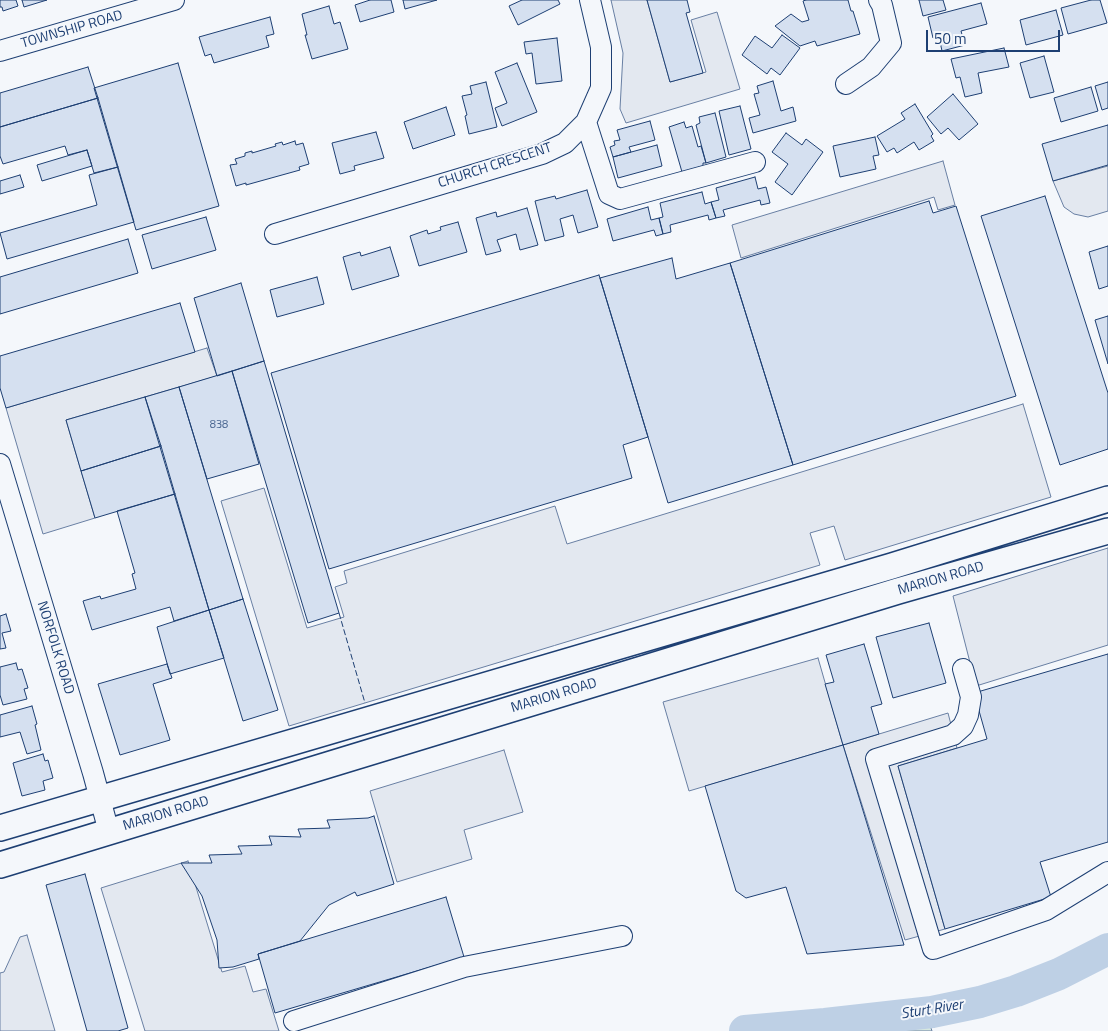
<!DOCTYPE html>
<html>
<head>
<meta charset="utf-8">
<style>
	body { margin:0 }
	#map { position:relative; width:1108px; height:1031px; overflow:hidden; background:#f4f7fb; font-family:"Titillium Web",sans-serif }
	canvas { display:block }
	.scale { position:absolute; left:926px; top:30px; width:134px; height:22px; box-sizing:border-box; border:2px solid #1d3f73; border-top:0; padding-left:6px; font-size:15px; line-height:18px; white-space:nowrap; color:#1d3f73; -webkit-text-stroke:4px #f4f7fb; paint-order:stroke }
</style>
</head>
<body>
<div id="map">
<canvas width="1108" height="1031"></canvas>
<div class="scale">50 m</div>
</div>
<script>
const ctx = document.querySelector('canvas').getContext('2d');
ctx.lineJoin = 'round';
function fill(path, color) { ctx.fillStyle = color; ctx.fill(path, 'evenodd'); }
const shape = rows => new Path2D(rows.map(r => 'M' + r).join(''));
function stroke(path, color, width, dash) { ctx.strokeStyle = color; ctx.lineWidth = width; ctx.lineCap = dash ? 'butt' : 'round'; ctx.setLineDash(dash || []); ctx.stroke(path); }
function drawText(font, color, halo, rows, align = 'center') {
  ctx.font = font + ' "Titillium Web",sans-serif'; ctx.lineWidth = 4; ctx.setLineDash([]); ctx.textBaseline = 'middle'; ctx.strokeStyle = halo; ctx.fillStyle = color; for (const [text, x, y, turn = 0] of rows) {
    ctx.save(); ctx.translate(x, y); ctx.rotate((+turn || 0) * Math.PI / 180); ctx.textAlign = isNaN(turn) ? turn : align; if (halo) ctx.strokeText(text, 0, 0); ctx.fillText(text, 0, 0); ctx.restore();
  }
}
const green = shape([
	[929,1022,932,1031,834,1031,929,1022]
]);
fill(green, '#d7e8df');
stroke(green, '#687fa3', 1);
const parking = shape([
	[611,0,647,0,670,82,706,72,691,20,717,12,740,89,626,123,620,109,623,53,611,0],
	[943,161,955,205,938,210,934,197,741,258,732,225,943,161],
	[1108,166,1108,211,1088,217,1074,214,1064,207,1053,181,1108,166],
	[207,348,217,376,66,420,95,518,43,534,6,408,207,348],
	[1023,404,1051,497,845,560,834,526,810,533,820,565,289,726,221,501,264,488,307,628,344,617,335,587,347,583,344,571,555,506,567,544,1023,404],
	[1108,548,1108,645,976,686,953,596,1108,548],
	[818,658,843,745,948,713,957,748,898,766,945,929,905,940,843,745,689,791,663,702,818,658],
	[504,750,523,812,464,830,472,859,397,882,370,791,504,750],
	[188,861,222,972,245,966,253,992,266,989,279,1031,145,1031,101,888,188,861],
	[27,935,55,1031,0,1031,0,973,4,972,20,937,27,935]
]);
fill(parking, '#e3e8f0');
stroke(parking, '#687fa3', 1);
stroke(shape([
	[745,1031,825,1024,932,1012,980,1002,1016,991,1059,974,1108,949]
]), '#bed0e5', 32);
const building = shape([
	[0,0,16,0,18,6,3,11,2,7,0,7,0,0],
	[22,0,47,0,24,7,22,0],
	[370,0,391,0,394,12,360,22,355,5,370,0],
	[403,0,437,0,405,9,403,0],
	[522,0,558,0,560,4,518,25,509,6,522,0],
	[647,0,687,0,690,12,686,13,703,73,670,82,647,0],
	[806,0,848,0,851,11,853,11,860,34,817,46,815,41,800,46,775,26,791,14,802,22,809,20,803,1,806,0],
	[919,0,943,0,946,10,923,16,919,0],
	[1091,0,1100,0,1107,23,1068,34,1061,8,1091,0],
	[981,3,987,24,961,31,965,45,942,51,939,37,933,38,928,17,981,3],
	[329,6,334,24,340,22,348,49,312,59,305,35,307,35,302,14,329,6],
	[1056,10,1063,35,1026,45,1020,20,1056,10],
	[270,17,274,34,266,36,269,47,214,63,211,54,205,56,199,37,270,17],
	[782,35,800,48,780,75,771,68,767,74,742,55,755,36,772,48,782,35],
	[557,38,562,81,536,84,532,53,526,54,524,42,557,38],
	[1004,48,1009,67,978,73,982,93,965,97,960,77,956,78,951,59,1004,48],
	[1044,56,1054,92,1030,98,1020,63,1044,56],
	[178,63,219,206,136,230,94,88,178,63],
	[517,63,537,112,502,126,495,108,507,103,495,72,517,63],
	[88,67,98,98,0,127,0,93,88,67],
	[773,81,781,111,793,107,796,121,753,133,749,118,760,115,754,94,759,93,757,86,773,81],
	[486,82,497,127,469,134,465,116,467,115,462,96,472,94,470,86,486,82],
	[1108,82,1108,108,1102,110,1095,86,1108,82],
	[1091,87,1098,111,1061,122,1054,98,1091,87],
	[953,94,978,124,959,140,948,128,941,134,927,117,953,94],
	[98,98,118,167,94,173,87,150,68,155,65,146,3,164,0,156,0,127,98,98],
	[915,104,933,134,931,136,934,141,919,150,914,142,897,153,894,148,887,152,877,136,905,119,901,113,915,104],
	[740,106,751,149,729,155,719,111,740,106],
	[446,107,455,135,413,149,404,122,446,107],
	[715,113,726,157,706,163,696,125,700,123,699,117,715,113],
	[650,121,655,140,629,147,631,152,613,157,610,147,615,145,614,141,620,140,617,130,650,121],
	[684,122,686,128,692,126,698,147,701,146,706,163,703,163,703,166,682,172,669,127,684,122],
	[1108,125,1108,165,1053,181,1042,144,1108,125],
	[376,132,384,158,354,166,355,170,340,174,332,143,376,132],
	[786,133,802,145,806,139,823,152,792,195,775,182,788,164,772,152,786,133],
	[875,137,879,155,873,156,876,169,840,177,833,146,875,137],
	[295,141,296,145,303,143,309,164,299,167,300,170,246,185,246,183,236,186,230,165,237,164,235,159,245,156,245,153,252,151,252,153,276,146,275,144,282,142,283,145,295,141],
	[657,145,662,166,618,178,613,157,657,145],
	[87,150,92,166,42,181,37,165,87,150],
	[118,167,134,222,7,259,0,233,97,205,89,175,118,167],
	[20,175,24,187,0,194,0,181,20,175],
	[755,177,758,189,766,187,770,203,761,205,760,200,723,210,725,216,716,218,711,202,719,200,716,188,755,177],
	[587,190,598,227,578,233,573,215,560,219,564,236,545,241,535,201,555,196,556,199,587,190],
	[702,192,705,204,711,202,716,218,709,220,708,215,670,225,671,232,663,234,659,218,663,217,660,203,702,192],
	[1045,196,1108,393,1108,449,1060,465,981,216,1045,196],
	[929,201,933,213,956,206,1016,396,793,465,730,263,929,201],
	[648,207,651,220,659,218,663,234,656,236,654,230,613,241,607,219,648,207],
	[527,208,538,245,520,250,516,234,497,240,501,251,486,255,476,218,496,212,497,217,527,208],
	[206,217,216,250,152,269,142,235,206,217],
	[458,222,467,252,419,266,410,236,427,230,428,234,441,230,440,227,458,222],
	[128,239,138,273,0,314,0,277,128,239],
	[1108,246,1108,286,1099,289,1089,252,1108,246],
	[390,247,399,276,352,290,343,257,360,252,361,256,390,247],
	[672,258,676,279,730,263,793,465,668,503,600,278,672,258],
	[599,275,648,437,623,445,632,478,329,569,271,373,599,275],
	[317,277,324,304,277,317,270,290,317,277],
	[241,283,264,361,217,376,194,298,241,283],
	[180,303,195,352,6,408,0,388,0,356,180,303],
	[1108,316,1108,364,1095,320,1108,316],
	[264,361,339,613,308,623,232,371,264,361],
	[232,371,259,464,207,479,179,387,232,371],
	[179,387,243,599,209,610,145,397,179,387],
	[145,397,161,446,81,471,66,420,145,397],
	[161,446,175,494,95,518,81,471,161,446],
	[175,494,209,610,174,621,170,607,92,630,83,601,100,596,101,599,136,589,132,574,135,573,117,511,175,494],
	[243,599,278,710,243,721,209,610,243,599],
	[209,610,224,658,170,674,157,627,209,610],
	[6,614,11,631,2,633,6,648,0,649,0,616,6,614],
	[929,623,946,683,893,698,876,637,929,623],
	[864,644,882,704,871,707,879,734,843,745,825,684,834,682,826,655,864,644],
	[1108,654,1108,842,1040,862,1051,897,945,929,898,766,987,739,974,693,1108,654],
	[16,663,18,670,22,669,28,688,24,689,27,699,3,705,0,695,0,667,16,663],
	[167,664,172,678,153,684,170,740,120,755,98,684,167,664],
	[32,706,37,724,35,725,41,750,27,754,20,732,0,737,0,715,32,706],
	[843,745,904,945,807,954,786,887,746,898,736,891,705,786,843,745],
	[43,754,45,761,48,760,53,778,43,781,45,790,22,796,13,763,43,754],
	[374,816,394,884,357,896,355,892,329,905,300,941,258,954,259,959,233,967,219,968,217,940,202,896,181,863,212,863,209,855,242,854,238,846,272,845,269,836,301,837,298,829,330,828,327,820,368,818,374,816],
	[85,874,128,1028,118,1031,87,1031,46,885,85,874],
	[446,897,464,957,275,1013,258,954,446,897]
]);
fill(building, '#d5e0f0');
stroke(building, '#1d3f73', 1);
const minor = shape([
	[0,51,174,0],
	[846,84,871,67,891,43,882,5,879,0],
	[586,122,609,194,620,199,755,162],
	[275,234,542,154,565,143,586,122,601,88,601,47,590,0],
	[0,464,93,773,109,832],
	[963,669,971,697,968,715,963,726,953,735,876,759,933,949,1046,910,1108,872],
	[294,1021,464,967,622,936]
]);
const major = shape([
	[0,828,892,566,1108,499],
	[0,865,898,591,1108,531]
]);
stroke(minor, '#1d3f73', 22);
stroke(major, '#1d3f73', 28);
stroke(minor, '#f4f7fb', 20);
stroke(major, '#f4f7fb', 25);
stroke(shape([
	[339,613,365,703]
]), '#1d3f73', 1, [6, 2.5]);
drawText('11px', '#4b6792', null, [
	["838",219,425]
]);
drawText('14px', '#1d3f73', '#f4f7fb', [
	["TOWNSHIP ROAD",72,30,-16],
	["CHURCH CRESCENT",495,166,-18],
	["MARION ROAD",941,579,-16],
	["NORFOLK ROAD",55,648,73],
	["MARION ROAD",554,696,-17],
	["MARION ROAD",166,814,-17]
]);
drawText('italic 15px', '#1d3f73', '#f4f7fb', [
	["Sturt River",932,1010,-9]
]);
</script>
</body>
</html>
